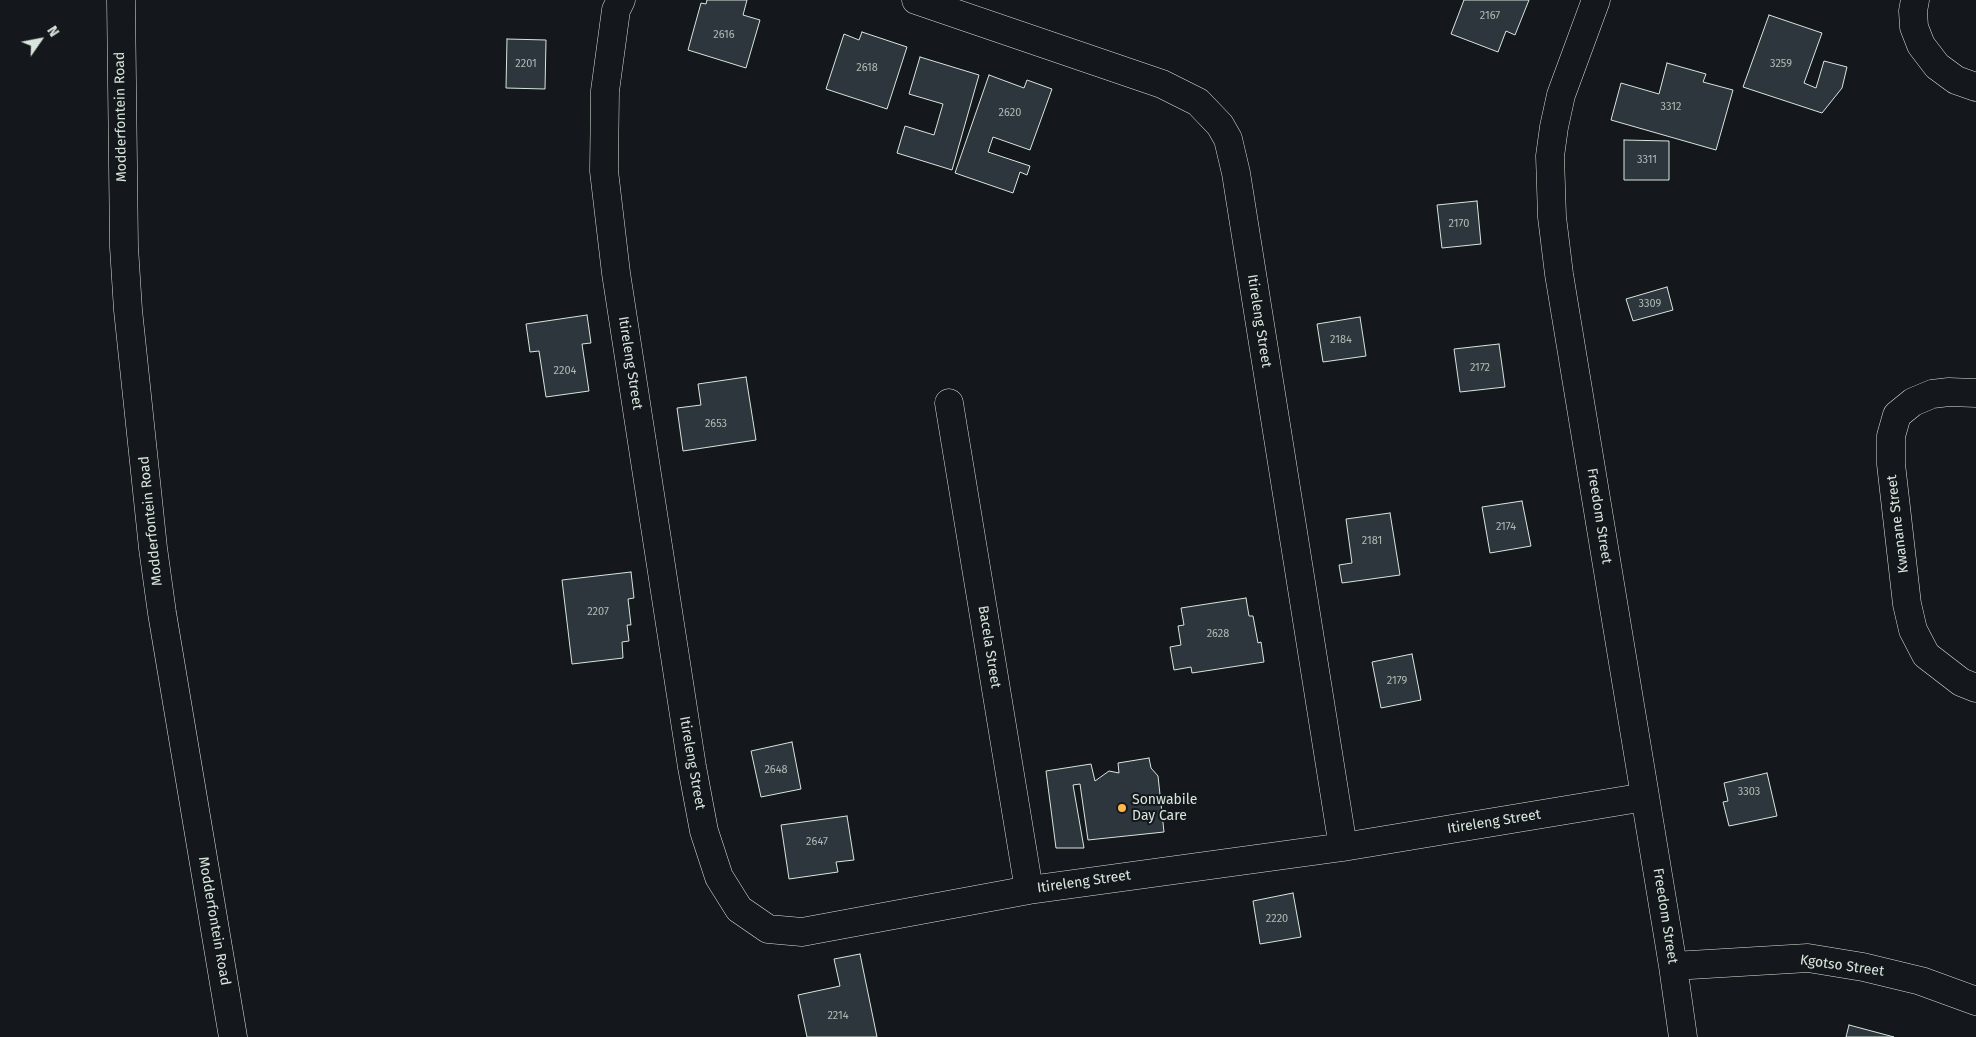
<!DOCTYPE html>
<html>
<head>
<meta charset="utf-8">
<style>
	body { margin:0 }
	#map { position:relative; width:1976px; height:1037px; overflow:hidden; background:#14181c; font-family:"Fira Sans",sans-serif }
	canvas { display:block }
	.north { position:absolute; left:15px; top:15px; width:50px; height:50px; -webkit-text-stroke:4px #14181c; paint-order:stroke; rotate:57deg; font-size:14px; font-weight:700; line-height:20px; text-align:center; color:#d8e6dc }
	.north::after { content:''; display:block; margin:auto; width:18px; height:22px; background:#d8e6dc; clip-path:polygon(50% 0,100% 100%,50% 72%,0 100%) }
</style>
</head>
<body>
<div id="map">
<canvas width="1976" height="1037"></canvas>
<div class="north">N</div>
</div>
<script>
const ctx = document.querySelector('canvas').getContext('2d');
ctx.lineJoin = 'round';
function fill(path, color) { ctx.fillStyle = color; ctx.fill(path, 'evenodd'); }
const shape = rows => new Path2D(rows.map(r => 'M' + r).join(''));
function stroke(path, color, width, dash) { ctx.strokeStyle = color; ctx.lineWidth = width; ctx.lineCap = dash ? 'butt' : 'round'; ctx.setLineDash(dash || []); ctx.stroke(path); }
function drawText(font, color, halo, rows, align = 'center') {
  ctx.font = font + ' "Fira Sans",sans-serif'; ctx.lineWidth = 4; ctx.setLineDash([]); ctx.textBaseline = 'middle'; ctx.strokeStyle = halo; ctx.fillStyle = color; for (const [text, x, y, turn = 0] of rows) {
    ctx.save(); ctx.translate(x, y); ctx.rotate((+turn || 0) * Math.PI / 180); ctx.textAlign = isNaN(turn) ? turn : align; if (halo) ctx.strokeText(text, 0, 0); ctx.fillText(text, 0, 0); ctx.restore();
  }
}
const building = shape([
	[707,0,747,0,743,15,760,20,746,68,688,50,701,3,706,4,707,0],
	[1464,0,1529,0,1515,35,1506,31,1498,52,1451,34,1464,0],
	[1769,15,1822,33,1804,83,1816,88,1824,61,1847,67,1842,88,1822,113,1743,87,1769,15],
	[862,32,907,47,887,109,826,89,844,34,859,40,862,32],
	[507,39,546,40,545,89,506,88,507,39],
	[920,57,979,75,952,170,897,153,905,126,934,135,943,104,909,94,920,57],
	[1667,63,1706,74,1703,82,1733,90,1716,150,1611,120,1621,83,1659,94,1667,63],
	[989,75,1024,88,1027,80,1052,89,1030,150,993,137,988,152,1030,166,1027,175,1020,172,1013,193,955,173,989,75],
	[1624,140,1669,141,1669,180,1624,180,1624,140],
	[1477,201,1481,244,1442,248,1437,205,1477,201],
	[1667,287,1673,310,1633,321,1626,299,1667,287],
	[587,315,591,343,582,344,589,391,546,397,539,351,530,352,526,324,587,315],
	[1360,317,1366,356,1323,362,1317,324,1360,317],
	[1499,344,1505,387,1460,392,1454,349,1499,344],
	[746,377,756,440,683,451,677,408,701,405,698,384,746,377],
	[1522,501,1531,546,1490,553,1482,507,1522,501],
	[1390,513,1400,575,1342,583,1339,565,1352,563,1346,519,1390,513],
	[631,572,634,598,628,599,631,625,627,625,629,641,622,642,623,658,572,664,562,580,631,572],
	[1246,598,1249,616,1253,616,1258,643,1261,642,1264,662,1192,673,1191,667,1174,670,1170,647,1181,645,1178,626,1184,625,1181,608,1246,598],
	[1412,654,1421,700,1381,708,1372,662,1412,654],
	[792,742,801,789,761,797,751,751,792,742],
	[1149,758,1151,768,1158,776,1164,832,1088,840,1080,784,1073,785,1084,848,1056,848,1046,771,1091,764,1095,781,1109,771,1119,773,1118,763,1149,758],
	[1767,773,1777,816,1729,826,1723,802,1728,801,1724,783,1767,773],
	[847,816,854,860,836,862,838,872,789,879,781,825,847,816],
	[1293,893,1301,937,1260,944,1253,901,1293,893],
	[860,954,877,1037,807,1037,798,995,840,986,834,959,860,954],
	[1849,1025,1894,1037,1846,1037,1849,1025]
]);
fill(building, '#2c363c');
stroke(building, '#d8e6dc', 1);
const minor = shape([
	[621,0,616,10,605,91,604,171,616,273,692,767,704,831,719,877,739,909,768,929,802,932,1029,890,1343,847,1645,797],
	[916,0,1162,84,1198,102,1220,125,1228,139,1236,173,1343,847],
	[1596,0,1561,95,1554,127,1550,156,1552,217,1559,274,1673,966,1683,1037],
	[1915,0,1913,11,1914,27,1921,45,1937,66,1956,80,1976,87],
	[1976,393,1949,392,1932,394,1913,402,1897,415,1891,436,1891,464,1907,604,1913,630,1926,655,1961,682,1976,688],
	[949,403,1029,890],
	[1673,966,1808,958,1863,967,1921,981,1976,1001]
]);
const major = shape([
	[121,0,124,247,128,310,153,548,162,613,233,1037]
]);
stroke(minor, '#d8e6dc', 29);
stroke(major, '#d8e6dc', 29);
stroke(minor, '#14181c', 28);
stroke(major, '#14181c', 28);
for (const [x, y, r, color] of [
	[1122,808,5,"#ffb74d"]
]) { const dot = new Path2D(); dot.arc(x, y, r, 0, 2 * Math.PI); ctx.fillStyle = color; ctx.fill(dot); stroke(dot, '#14181c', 2); }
drawText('11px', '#adbab4', null, [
	["2167",1490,16],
	["2616",724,35],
	["2201",526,64],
	["3259",1781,64],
	["2618",867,68],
	["3312",1671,107],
	["2620",1010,113],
	["3311",1647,160],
	["2170",1459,224],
	["3309",1650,304],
	["2184",1341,340],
	["2172",1480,368],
	["2204",565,371],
	["2653",716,424],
	["2174",1506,527],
	["2181",1372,541],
	["2207",598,612],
	["2628",1218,634],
	["2179",1397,681],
	["2648",776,770],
	["3303",1749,792],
	["2647",817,842],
	["2220",1277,919],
	["2214",838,1016]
]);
drawText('14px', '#d8e6dc', '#14181c', [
	["Modderfontein Road",121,117,-91],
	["Itireleng Street",1259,321,81],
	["Itireleng Street",630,363,81],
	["Freedom Street",1599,516,81],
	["Modderfontein Road",151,521,-96],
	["Kwanane Street",1898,524,-97],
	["Bacela Street",989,647,81],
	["Itireleng Street",692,763,80],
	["Itireleng Street",1494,822,-9],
	["Itireleng Street",1084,882,-8],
	["Freedom Street",1665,916,81],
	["Modderfontein Road",214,921,80],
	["Kgotso Street",1842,966,8]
]);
drawText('14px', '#d8e6dc', '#14181c', [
	["Sonwabile",1132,800],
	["Day Care",1132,816]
], 'left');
</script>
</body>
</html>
